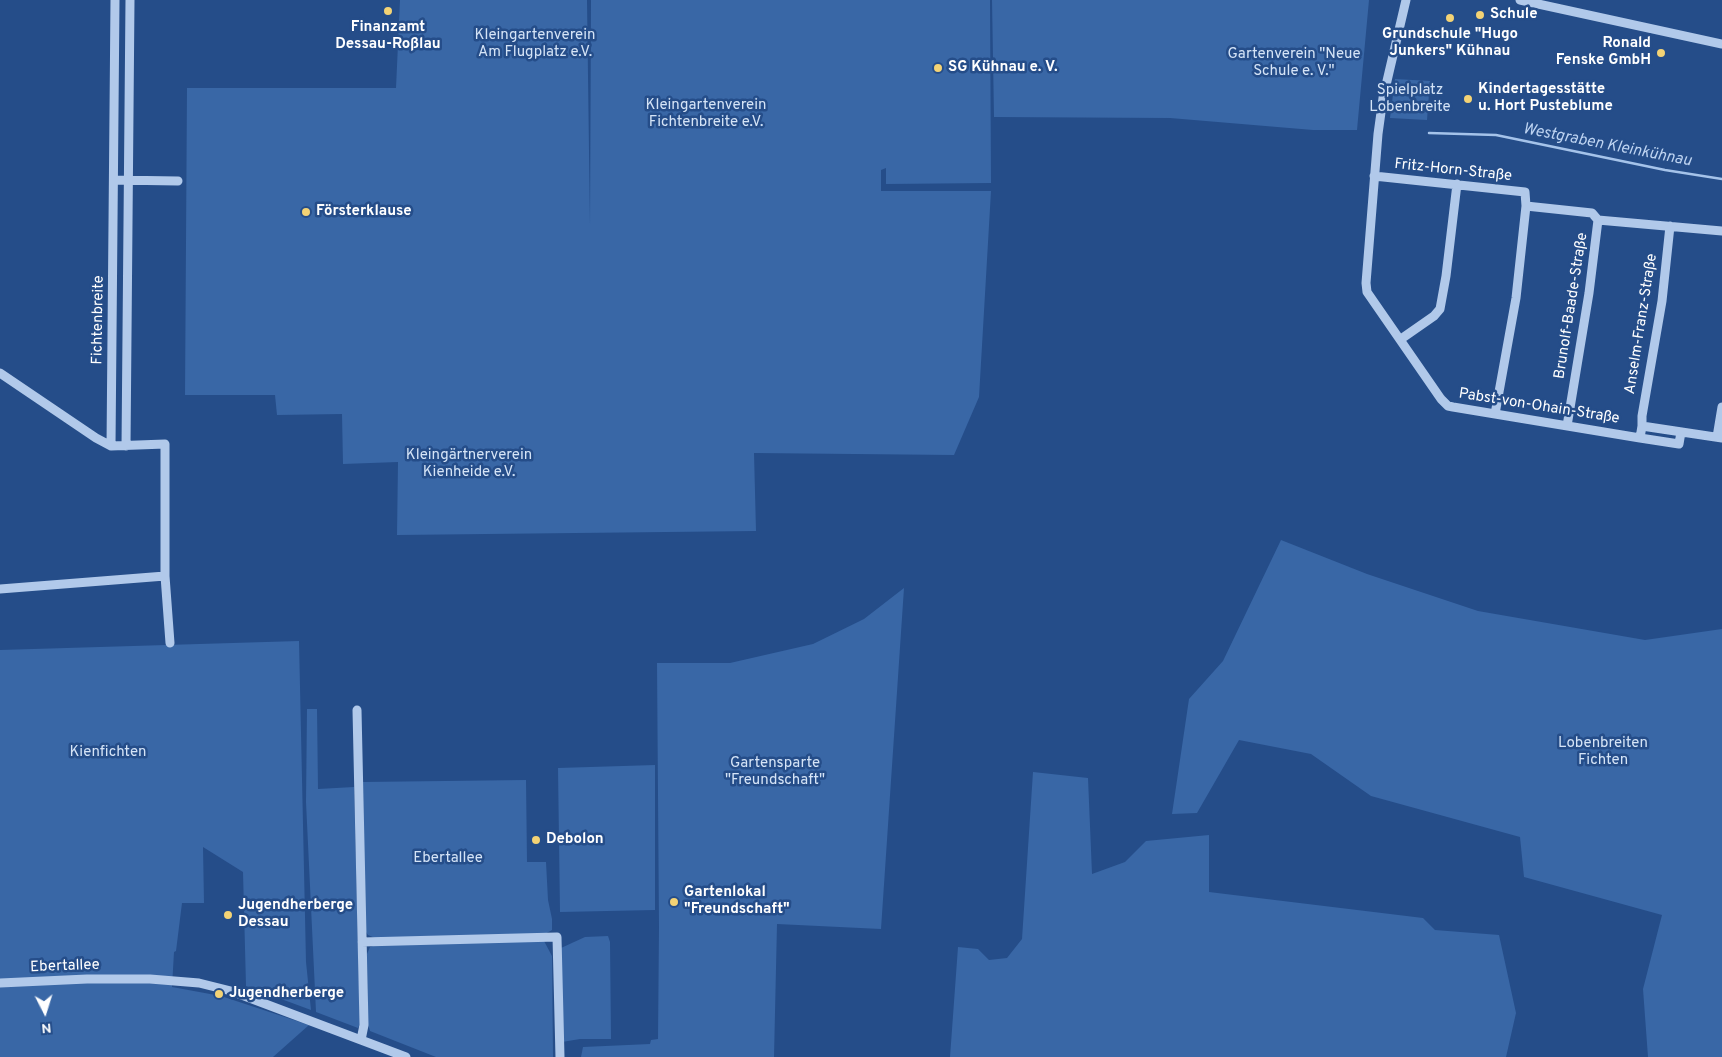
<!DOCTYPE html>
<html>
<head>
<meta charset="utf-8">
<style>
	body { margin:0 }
	#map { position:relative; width:1722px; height:1057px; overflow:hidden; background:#254d89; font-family:Overpass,sans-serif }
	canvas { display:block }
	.north { position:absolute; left:20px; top:987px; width:50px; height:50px; -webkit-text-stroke:4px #254d89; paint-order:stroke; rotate:175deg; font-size:14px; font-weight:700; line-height:20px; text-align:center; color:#fff }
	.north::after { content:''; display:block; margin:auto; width:18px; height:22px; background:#fff; clip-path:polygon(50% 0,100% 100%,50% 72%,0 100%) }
</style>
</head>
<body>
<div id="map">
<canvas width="1722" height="1057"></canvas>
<div class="north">N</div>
</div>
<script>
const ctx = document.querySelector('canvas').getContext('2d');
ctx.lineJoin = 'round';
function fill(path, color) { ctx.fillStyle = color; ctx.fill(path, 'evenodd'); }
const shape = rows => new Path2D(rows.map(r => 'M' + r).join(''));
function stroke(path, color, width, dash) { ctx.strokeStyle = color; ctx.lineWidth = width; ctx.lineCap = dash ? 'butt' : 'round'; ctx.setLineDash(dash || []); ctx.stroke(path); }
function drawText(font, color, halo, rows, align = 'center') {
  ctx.font = font + ' Overpass,sans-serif'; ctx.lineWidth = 5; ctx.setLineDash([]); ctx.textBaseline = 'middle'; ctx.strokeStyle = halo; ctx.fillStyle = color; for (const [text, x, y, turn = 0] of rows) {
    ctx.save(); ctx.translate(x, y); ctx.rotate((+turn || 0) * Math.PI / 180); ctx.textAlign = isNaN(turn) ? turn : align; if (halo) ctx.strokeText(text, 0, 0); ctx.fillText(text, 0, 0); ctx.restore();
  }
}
fill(shape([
	[400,0,587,0,590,225,591,0,990,0,991,183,886,184,886,168,881,170,881,191,991,191,979,397,954,455,754,453,756,531,397,535,398,462,343,464,342,414,277,415,275,395,185,395,187,88,396,88],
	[992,0,1369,0,1357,130,1313,130,1170,118,994,117],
	[1395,79,1430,81,1427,120,1390,118],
	[1281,540,1367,574,1478,611,1645,640,1722,629,1722,1057,1648,1057,1643,989,1662,915,1524,877,1520,837,1371,796,1311,754,1239,740,1197,813,1172,814,1189,699,1223,661],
	[904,588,881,929,777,924,774,1057,581,1057,583,1047,650,1044,651,1040,658,1039,659,927,657,663,730,663,813,644,864,619],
	[299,641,306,962,311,1010,246,986,243,872,203,847,204,903,182,903,176,951,174,952,172,987,221,996,309,1025,273,1057,0,1057,0,650],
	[307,709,317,709,318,789,354,787,360,1024,358,1028,316,1012,306,802],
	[655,765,655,910,560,912,558,768],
	[1033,772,1088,778,1092,874,1125,862,1146,841,1209,835,1209,892,1423,918,1435,930,1499,935,1516,1013,1506,1057,950,1057,958,947,978,949,989,960,1007,958,1022,939],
	[526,780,527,862,546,862,548,900,552,919,552,930,545,934,375,938,368,935,364,929,363,782],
	[608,936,610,942,611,1039,580,1039,562,1042,561,948,585,937],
	[544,941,552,956,553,1057,436,1057,370,1031,368,1024,367,954,370,947,376,945]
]), '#3967a6');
stroke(shape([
	[1429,133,1496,135,1665,170,1722,179]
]), '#a5c3ea', 2.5);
stroke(shape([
	[1406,0,1383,98,1378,134,1366,283,1367,292,1441,399,1448,406,1453,407,1640,438,1642,426,1722,438],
	[1520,0,1722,44],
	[1374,176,1525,192,1526,206,1592,213,1598,220,1722,231],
	[114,180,178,181],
	[1401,339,1434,316,1440,309,1446,276,1457,184],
	[0,373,96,438,111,446,165,444,165,576,170,643],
	[1495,414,1516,298,1526,206],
	[1567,426,1589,293,1598,220],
	[1642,426,1642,416,1662,301,1670,226],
	[1717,437,1722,407],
	[1640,438,1679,444,1681,432],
	[111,446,115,0],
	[126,446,130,0],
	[0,589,165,576],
	[357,710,364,1025,361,1040],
	[362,942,557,937,560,1057],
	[0,983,87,979,150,979,199,983,231,991,406,1057]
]), '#b1c9ea', 9);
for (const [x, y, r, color] of [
	[388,11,5,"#f4d375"],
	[1480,15,5,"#f4d375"],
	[1450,18,5,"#f4d375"],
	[1661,53,5,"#f4d375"],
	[938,68,5,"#f4d375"],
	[1468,99,5,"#f4d375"],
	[306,212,5,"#f4d375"],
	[536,840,5,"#f4d375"],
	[674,902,5,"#f4d375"],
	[228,915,5,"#f4d375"],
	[219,994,5,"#f4d375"]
]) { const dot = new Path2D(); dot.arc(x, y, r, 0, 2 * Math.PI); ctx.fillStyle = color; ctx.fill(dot); stroke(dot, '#254d89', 2); }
drawText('bold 15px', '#fff', '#254d89', [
	["Schule",1490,15],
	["Finanzamt",388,28,"center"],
	["Dessau-Roßlau",388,45,"center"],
	["Grundschule \"Hugo",1450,35,"center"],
	["Junkers\" Kühnau",1450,52,"center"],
	["Ronald",1651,44,"right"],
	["Fenske GmbH",1651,61,"right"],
	["SG Kühnau e. V.",948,68],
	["Kindertagesstätte",1478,90],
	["u. Hort Pusteblume",1478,107],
	["Försterklause",316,212],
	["Debolon",546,840],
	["Gartenlokal",684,893],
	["\"Freundschaft\"",684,910],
	["Jugendherberge",238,906],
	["Dessau",238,923],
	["Jugendherberge",229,994]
], 'left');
drawText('15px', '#d5e4f7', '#254d89', [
	["Kleingartenverein",535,36],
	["Am Flugplatz e.V.",535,53],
	["Gartenverein \"Neue",1294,55],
	["Schule e. V.\"",1294,72],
	["Spielplatz",1410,91],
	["Lobenbreite",1410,108],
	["Kleingartenverein",706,106],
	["Fichtenbreite e.V.",706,123],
	["Kleingärtnerverein",469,456],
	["Kienheide e.V.",469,473],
	["Lobenbreiten",1603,744],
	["Fichten",1603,761],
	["Kienfichten",108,753],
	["Gartensparte",775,764],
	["\"Freundschaft\"",775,781],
	["Ebertallee",448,859]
]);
drawText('15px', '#fff', '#254d89', [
	["Fritz-Horn-Straße",1453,171,6],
	["Brunolf-Baade-Straße",1572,306,-81],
	["Fichtenbreite",99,320,-89],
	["Anselm-Franz-Straße",1642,324,-81],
	["Pabst-von-Ohain-Straße",1539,407,9],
	["Ebertallee",65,967,-2]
]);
drawText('italic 16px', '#bdd3f1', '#254d89', [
	["Westgraben Kleinkühnau",1607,146,11]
]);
</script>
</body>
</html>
